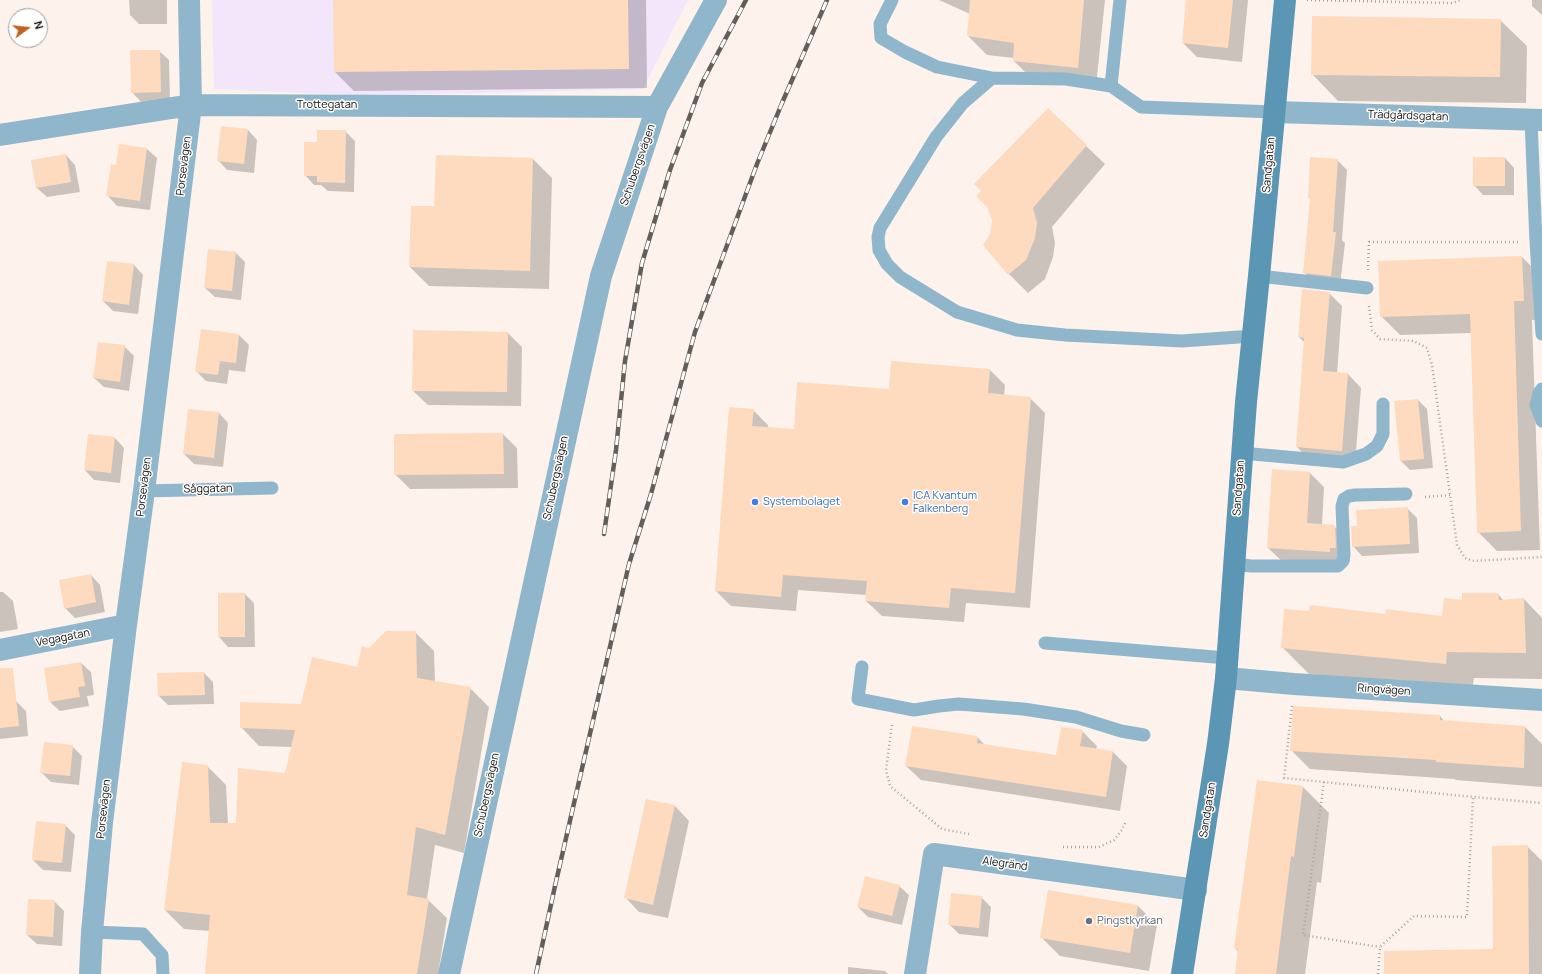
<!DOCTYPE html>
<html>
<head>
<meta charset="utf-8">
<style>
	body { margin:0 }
	#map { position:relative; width:1542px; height:974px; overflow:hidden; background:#fef3ec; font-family:Manrope,sans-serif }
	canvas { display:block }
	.north { position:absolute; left:8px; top:8px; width:40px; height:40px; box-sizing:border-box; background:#fff; border:1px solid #a09e9d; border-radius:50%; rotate:75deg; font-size:11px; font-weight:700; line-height:16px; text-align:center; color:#110d0a }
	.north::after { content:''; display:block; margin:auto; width:14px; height:18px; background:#c1611d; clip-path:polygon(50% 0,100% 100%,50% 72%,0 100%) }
</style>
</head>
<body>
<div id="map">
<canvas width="1542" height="974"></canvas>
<div class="north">N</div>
</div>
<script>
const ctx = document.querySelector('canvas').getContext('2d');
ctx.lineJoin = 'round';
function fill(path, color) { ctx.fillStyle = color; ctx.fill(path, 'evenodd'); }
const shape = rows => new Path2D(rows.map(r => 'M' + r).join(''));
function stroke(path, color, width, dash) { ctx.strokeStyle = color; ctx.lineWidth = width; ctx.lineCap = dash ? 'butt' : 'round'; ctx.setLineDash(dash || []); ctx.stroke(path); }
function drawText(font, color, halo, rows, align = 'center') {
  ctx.font = font + ' Manrope,sans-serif'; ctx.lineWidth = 3; ctx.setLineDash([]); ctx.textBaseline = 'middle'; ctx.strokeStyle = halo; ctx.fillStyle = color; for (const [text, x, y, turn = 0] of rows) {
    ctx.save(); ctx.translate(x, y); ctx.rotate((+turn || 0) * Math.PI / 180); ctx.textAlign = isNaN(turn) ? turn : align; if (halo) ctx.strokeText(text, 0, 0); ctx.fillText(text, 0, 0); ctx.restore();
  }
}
fill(shape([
	[212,0,688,0,643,89,369,96,214,89]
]), '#f3e6fb');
fill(shape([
	[129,0,167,0,167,24,139,24,130,15],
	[334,0,646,0,647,88,354,91,335,72],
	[939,0,1105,0,1096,86,1033,80,1014,61,1014,58,987,55,968,36,970,14],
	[1187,0,1248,0,1242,62,1197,57,1183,43],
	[1532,0,1542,0,1542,15,1532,6],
	[1500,20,1527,46,1526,103,1338,101,1312,74],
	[159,51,169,60,170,101,141,102,132,92],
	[248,130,257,140,254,173,227,170,218,160],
	[345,131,355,141,354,192,328,191,321,185,314,185,305,175,318,144],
	[120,145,147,149,157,158,150,210,117,206,108,196,117,166],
	[1086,146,1105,164,1052,227,1055,243,1053,257,1045,279,1028,293,1009,274,991,234],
	[66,155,75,165,80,192,47,197,37,188],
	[1505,158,1514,168,1514,195,1483,195,1474,185],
	[533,159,552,178,549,289,429,286,410,267],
	[1337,160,1347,170,1342,240,1345,243,1340,285,1314,282,1304,272,1311,200,1309,198],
	[236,253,245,262,241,300,215,297,205,288],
	[1522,257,1541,276,1542,320,1532,320,1540,550,1497,551,1478,532,1471,333,1400,335,1381,316,1379,262],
	[134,265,143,275,138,314,113,311,103,301],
	[1329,293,1342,306,1337,374,1348,374,1361,388,1355,464,1310,460,1297,447,1305,343,1299,337],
	[507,332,522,347,521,406,428,405,413,391],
	[239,335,249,345,245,372,229,370,227,384,206,381,196,371],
	[124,346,134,356,129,391,104,387,94,378],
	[990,370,1005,385,1004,396,1030,398,1045,413,1030,608,966,603,964,622,882,616,866,601,867,595,798,590,796,611,731,606,716,591,753,410,768,425,768,428,795,430,890,390],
	[1418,400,1427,409,1433,468,1410,470,1401,461],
	[219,413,228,423,223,467,194,464,184,454],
	[503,434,517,448,518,488,410,489,395,474],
	[115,438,124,448,120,483,94,480,85,470],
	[1310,473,1324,487,1322,525,1334,526,1349,540,1350,562,1283,562,1268,548],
	[1407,508,1417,518,1419,553,1362,556,1353,546,1358,527],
	[91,575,100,585,105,612,75,618,65,608],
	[0,592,3,592,13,601,18,629,0,632],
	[219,594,245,594,254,603,255,647,228,647,219,637],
	[1498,594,1504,601,1524,599,1542,618,1542,679,1474,678,1472,690,1309,674,1282,647,1310,612,1443,617,1463,601],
	[415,632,434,651,435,682,470,688,489,707,464,853,435,845,427,899,447,918,438,974,206,974,210,931,184,929,165,910,207,766,226,785,228,824,237,824,285,774,292,747,259,746,241,727,302,705,358,669,369,649],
	[81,663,91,672,94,695,87,696,89,706,60,711,50,702],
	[204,673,213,682,214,704,168,705,159,696],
	[16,701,26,711,28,736,0,739,0,703],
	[1440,716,1444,721,1525,727,1542,744,1542,787,1456,780,1454,779,1310,769,1291,750],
	[1082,731,1097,746,1096,749,1113,752,1127,766,1120,811,921,780,906,766,977,737,985,745,1057,757],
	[72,746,82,756,79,785,51,782,41,772],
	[1303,787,1329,813,1321,883,1317,882,1305,974,1236,974,1238,951,1235,948],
	[646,800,675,806,689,821,668,918,639,912,625,897],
	[65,825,75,835,71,872,43,870,33,860],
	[1527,846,1542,861,1542,974,1385,974,1494,950],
	[899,886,909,895,902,925,868,917,858,907],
	[1049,891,1138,906,1157,925,1149,971,1060,956,1041,937],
	[981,897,991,907,988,937,959,934,949,924],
	[54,901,64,911,62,946,37,944,27,935],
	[848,967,885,971,888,974,848,974]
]), '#0003');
fill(shape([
	[333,0,628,0,629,69,334,72],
	[970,0,1084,0,1078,68,1013,61,1014,43,967,36],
	[1186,0,1233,0,1228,48,1182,43],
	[1312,16,1501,19,1500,77,1311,75],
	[130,50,160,50,161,92,131,93],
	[1048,108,1087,145,1033,208,1037,223,1035,238,1026,260,1008,275,983,245,990,234,992,220,987,207,976,196,981,191,974,184],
	[221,126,248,129,244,164,217,161],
	[317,130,346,130,345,183,317,182,317,176,304,176,304,142,317,142],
	[119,144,147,148,140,201,106,196,111,164,116,165],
	[66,154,71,182,36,188,31,160],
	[436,155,533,158,530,271,409,267,411,206,434,206],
	[1310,157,1338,159,1333,232,1336,232,1331,276,1303,273,1310,198,1308,198],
	[1473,157,1505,157,1505,186,1473,186],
	[208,249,236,252,232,291,204,288],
	[1522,256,1524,301,1514,301,1521,531,1477,533,1470,314,1380,317,1378,261],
	[107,261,134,264,129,305,102,301],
	[1302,289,1330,292,1323,371,1348,373,1342,451,1296,447,1304,338,1298,337],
	[201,329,239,334,236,363,220,361,218,375,195,372],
	[413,330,508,332,507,392,412,391],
	[98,342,125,345,120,382,93,378],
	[891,361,990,369,988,393,1031,397,1015,593,951,588,949,608,865,601,867,581,783,575,781,597,715,591,729,407,754,409,752,426,794,429,797,382,889,389],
	[1418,399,1424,459,1400,461,1394,401],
	[188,409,219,412,214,458,183,454],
	[503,433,504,474,394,475,394,434],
	[88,434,115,437,111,473,84,470],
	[1272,469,1310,472,1307,523,1335,525,1336,548,1330,548,1330,552,1267,548],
	[1408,507,1410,544,1352,547,1351,526,1357,526,1356,510],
	[91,574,96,602,64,609,59,580],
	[218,593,245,593,245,637,218,637],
	[1462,593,1498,593,1499,600,1524,598,1526,653,1447,652,1446,664,1281,648,1284,609,1309,611,1310,605,1386,614,1386,609,1442,616,1444,598,1462,600],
	[386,631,416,631,417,678,471,687,445,835,416,827,407,895,429,899,417,974,205,974,210,915,164,910,182,762,208,765,210,823,236,823,238,768,285,773,295,730,240,728,240,702,301,704,312,657,357,667,362,646,369,648],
	[81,662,85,686,78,687,80,697,49,702,44,668],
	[0,668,13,668,19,726,0,728],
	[204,672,205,695,158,696,157,673],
	[1293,706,1440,715,1440,720,1525,726,1524,768,1436,762,1436,760,1290,751],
	[912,726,978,736,977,743,1056,755,1061,727,1083,730,1080,746,1113,751,1106,797,905,766],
	[44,742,73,745,70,776,40,773],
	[1257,780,1303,786,1294,857,1291,856,1276,974,1235,974,1238,949,1234,948],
	[646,799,675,805,653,905,624,898],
	[36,821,66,824,62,863,32,860],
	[1528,845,1529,974,1384,974,1384,951,1493,949,1492,846],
	[865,876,900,885,892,916,857,907],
	[1048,890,1138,905,1130,953,1040,938],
	[951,893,982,896,979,928,948,925],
	[28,899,55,900,53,937,26,935]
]), '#fedabf');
stroke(shape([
	[1307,0,1453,3,1460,0],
	[1368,270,1369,242,1518,242],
	[1369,306,1372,330,1380,339,1414,341,1427,348,1432,365,1457,545,1465,558,1474,561,1542,557],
	[1425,497,1450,495],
	[1292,706,1284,778,1473,797,1542,803],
	[892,725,886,770,890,786,942,829,969,834],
	[1324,782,1303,935,1380,947],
	[1063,847,1099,847,1114,840,1122,830,1126,821],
	[1378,974,1380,947,1414,916,1467,917,1473,797]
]), '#aaa29c', 2.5, [1, 3]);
stroke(shape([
	[892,0,880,24,881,38,905,52,937,67,992,78,1066,79,1111,86,1141,107,1274,112],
	[992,78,963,103,936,137,880,228,878,237,879,250,887,264,900,277,957,312,1017,330,1065,335,1182,341,1253,336],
	[1111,86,1120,0],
	[1531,120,1536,242,1542,334],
	[1259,276,1367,288],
	[1542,389,1539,393,1536,405,1542,421],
	[1241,453,1343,462,1366,454,1377,446,1383,434,1383,404],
	[144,491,272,488],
	[1233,564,1251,566,1338,566,1343,561,1344,555,1342,506,1344,499,1349,496,1355,495,1406,494],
	[1045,643,1227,658],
	[862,667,858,699,914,710,939,706,959,704,1023,709,1076,717,1121,731,1144,735],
	[92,932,143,934,162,955,163,974]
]), '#90b6cb', 13);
stroke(shape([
	[1274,112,1542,120],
	[0,135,191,105,657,107],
	[0,650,126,625],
	[1226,678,1294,684,1542,700],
	[90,974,92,932,102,823,126,625,144,491,191,105,189,0],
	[449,974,601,276,657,107,716,0],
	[915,974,934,854,1196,890]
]), '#90b6cb', 22);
stroke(shape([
	[1182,974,1218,744,1226,678,1246,402,1259,276,1285,0]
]), '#5b96b5', 22);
const rail = shape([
	[604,534,616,450,625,361,642,263,670,170,702,83,746,0],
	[536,974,555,886,629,564,651,494,695,332,757,164,782,103,827,0]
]);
stroke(rail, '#645e59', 4.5);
stroke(rail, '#fff', 3, [9]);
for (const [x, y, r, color] of [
	[755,502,4,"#3f7fe0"],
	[905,502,4,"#3f7fe0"],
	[1089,921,4,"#6b7280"]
]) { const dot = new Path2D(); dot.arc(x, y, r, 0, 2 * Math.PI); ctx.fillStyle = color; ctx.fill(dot); stroke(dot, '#fff', 1.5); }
drawText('11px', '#110d0a', '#fff', [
	["Trottegatan",327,105],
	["Trädgårdsgatan",1408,116,2],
	["Schubergsvägen",638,165,-71],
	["Sandgatan",1269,165,-85],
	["Porsevägen",184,166,-83],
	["Schubergsvägen",556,478,-78],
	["Porsevägen",144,487,-83],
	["Sandgatan",1239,488,-86],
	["Såggatan",208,489,-1],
	["Vegagatan",63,638,-11],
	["Ringvägen",1384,690,4],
	["Schubergsvägen",487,795,-78],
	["Porsevägen",104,809,-84],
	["Sandgatan",1208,810,-81],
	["Alegränd",1005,864,8]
]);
drawText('11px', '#366cbe', '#fff', [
	["ICA Kvantum",913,496],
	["Falkenberg",913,509],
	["Systembolaget",763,502]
], 'left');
drawText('11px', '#5b616d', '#fff', [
	["Pingstkyrkan",1097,921]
], 'left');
</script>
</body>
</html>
